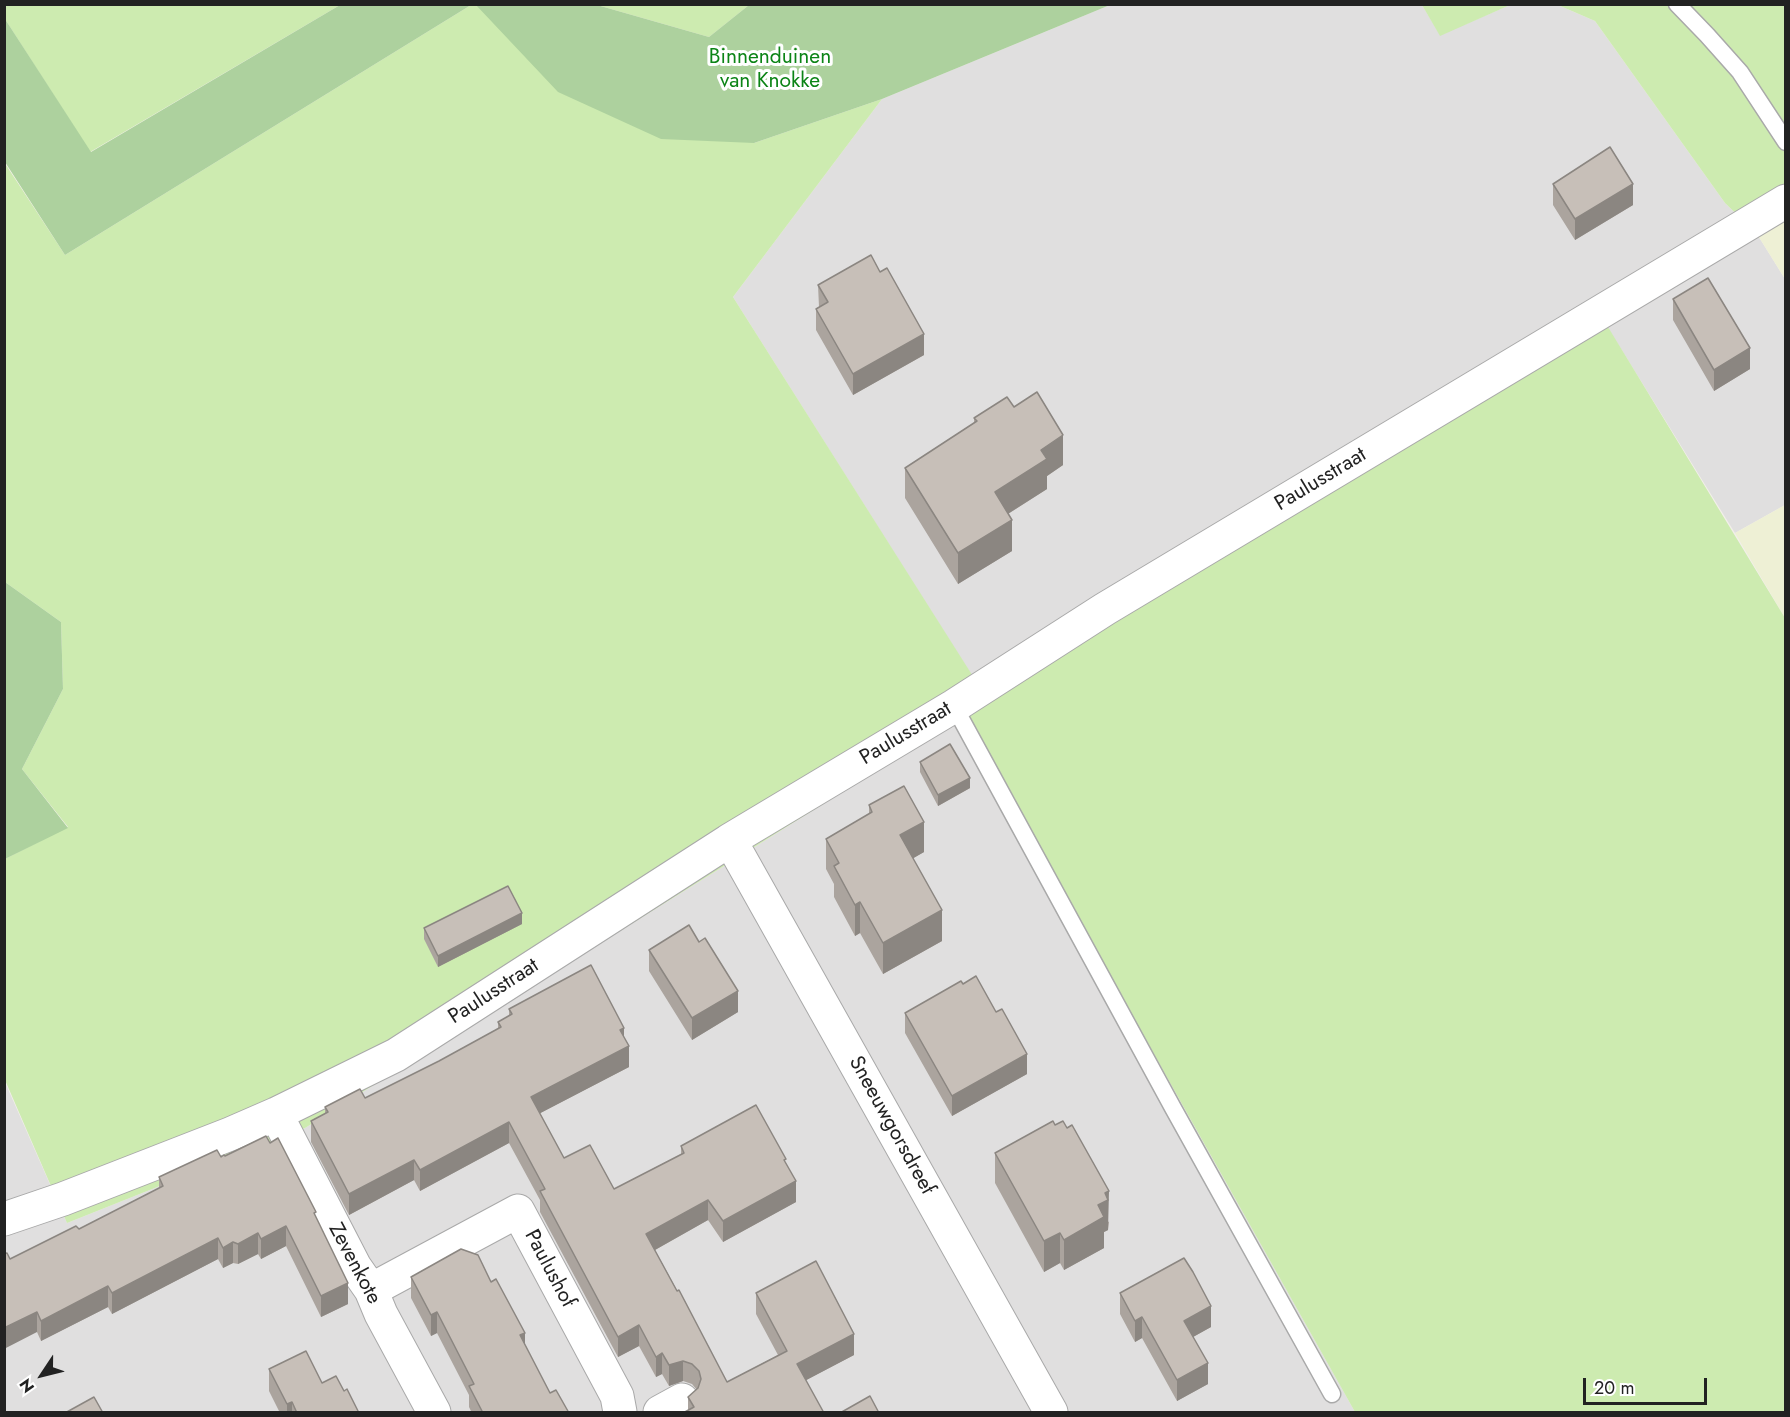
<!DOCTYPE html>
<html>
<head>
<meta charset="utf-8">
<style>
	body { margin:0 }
	#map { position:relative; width:1790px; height:1417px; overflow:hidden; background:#f2efe9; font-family:Jost,sans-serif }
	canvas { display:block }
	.frame { position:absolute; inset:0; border:6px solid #222; pointer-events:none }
	.north { position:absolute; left:12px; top:1345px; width:60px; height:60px; -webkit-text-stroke:4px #fff; paint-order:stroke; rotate:235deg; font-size:16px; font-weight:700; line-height:24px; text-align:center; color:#222 }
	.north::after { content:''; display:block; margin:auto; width:21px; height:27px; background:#222; clip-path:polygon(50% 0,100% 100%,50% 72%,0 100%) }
	.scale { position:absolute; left:1583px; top:1378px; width:124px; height:27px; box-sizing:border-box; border:3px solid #222; border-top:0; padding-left:8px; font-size:18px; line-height:21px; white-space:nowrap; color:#222; -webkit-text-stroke:4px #fff; paint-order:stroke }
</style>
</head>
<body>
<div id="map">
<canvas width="1790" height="1417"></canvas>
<div class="frame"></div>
<div class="north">N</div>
<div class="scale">20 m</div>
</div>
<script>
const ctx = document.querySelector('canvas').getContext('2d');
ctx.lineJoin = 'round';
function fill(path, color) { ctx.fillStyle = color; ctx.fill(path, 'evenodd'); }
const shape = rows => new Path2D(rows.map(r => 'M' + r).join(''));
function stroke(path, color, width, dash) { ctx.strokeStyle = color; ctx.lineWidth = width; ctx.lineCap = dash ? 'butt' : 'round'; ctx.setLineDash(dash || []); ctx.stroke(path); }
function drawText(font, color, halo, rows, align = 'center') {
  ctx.font = font + ' Jost,sans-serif'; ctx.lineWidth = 6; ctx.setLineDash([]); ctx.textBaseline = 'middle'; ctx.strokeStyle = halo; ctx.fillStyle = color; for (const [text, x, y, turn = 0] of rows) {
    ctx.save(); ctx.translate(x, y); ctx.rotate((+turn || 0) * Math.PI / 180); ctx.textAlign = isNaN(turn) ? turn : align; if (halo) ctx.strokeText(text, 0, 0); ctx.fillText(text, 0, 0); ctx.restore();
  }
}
fill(shape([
	[1110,5,1422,5,1440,35,1510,5,1558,5,1595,21,1725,203,1757,234,1785,279,1785,505,1735,533,1605,323,988,701,733,297,882,99],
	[964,716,1355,1412,5,1412,4,1080,67,1223,305,1128]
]), '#e0dfdf');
fill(shape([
	[1785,218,1785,279,1757,234],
	[1785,505,1785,618,1735,533]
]), '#eef0d5');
fill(shape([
	[5,4,340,5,90,152,5,19],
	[471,5,476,5,754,143,882,99,733,297,988,700,1109,624,1605,322,1785,618,1785,1412,1355,1412,964,716,305,1128,67,1223,5,1080,5,859,68,827,22,769,63,689,61,622,5,582,4,162,65,255],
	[597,5,749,5,709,37],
	[1422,5,1510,5,1440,36],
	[1558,5,1785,5,1785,218,1757,234,1725,203,1595,21]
]), '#cdebb0');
fill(shape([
	[340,5,471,5,65,255,5,162,5,19,91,152],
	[476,5,597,5,709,37,749,5,1110,5,882,99,754,143,661,139,558,92],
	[5,582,61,622,63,689,22,769,68,828,5,859]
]), '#add19e');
const lane = shape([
	[1677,4,1707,35,1740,72,1786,142],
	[954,706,1173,1108,1332,1394]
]);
const street = shape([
	[730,840,1051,1412],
	[276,1114,355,1267,371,1290,381,1314,434,1412],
	[4,1219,63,1199,230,1134,276,1114,396,1055,730,840,954,706,1105,609,1786,201],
	[371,1290,518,1211,617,1396,620,1412],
	[660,1412,682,1400]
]);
stroke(lane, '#a9a9a9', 19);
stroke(street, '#a9a9a9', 35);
stroke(lane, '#fff', 16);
stroke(street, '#fff', 33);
fill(shape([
	[1553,184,1633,205,1575,240,1553,205],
	[818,285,924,355,853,395,816,330,816,309,819,307],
	[1673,299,1750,369,1714,391,1673,320],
	[1014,407,1063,465,1047,476,1047,489,1008,514,1012,551,958,584,905,498,905,468,974,423,974,418],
	[920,762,970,788,938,806,920,772],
	[869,805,924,852,913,858,942,941,883,974,860,933,855,936,834,897,834,884,826,869,826,839,869,814],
	[522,924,438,967,424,939,424,928],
	[649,950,738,1012,692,1040,649,971],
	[509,1009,624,1037,629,1067,540,1113,564,1158,614,1189,681,1154,681,1146,786,1165,796,1202,723,1242,708,1220,655,1250,727,1382,778,1355,756,1314,756,1293,854,1355,806,1380,688,1410,688,1397,697,1390,692,1384,683,1381,669,1386,662,1374,656,1377,639,1346,618,1357,540,1212,540,1200,509,1143,420,1191,414,1180,349,1215,311,1142,311,1121,325,1114,325,1107,365,1098,439,1061,498,1029,498,1022,509,1016],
	[905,1013,1027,1074,952,1116,905,1033],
	[995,1153,1109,1222,1108,1230,1104,1232,1104,1248,1064,1270,1060,1263,1044,1272,995,1183],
	[225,1156,316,1218,348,1304,321,1317,286,1246,261,1259,258,1254,238,1264,233,1263,223,1268,218,1259,112,1314,108,1307,41,1341,37,1332,10,1259,79,1229,159,1188,159,1177,221,1157],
	[411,1277,491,1282,550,1393,569,1413,472,1413,469,1407,469,1395,437,1333,431,1336,411,1298],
	[1120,1293,1211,1327,1193,1337,1208,1384,1177,1401,1142,1338,1135,1342,1120,1314],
	[269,1369,322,1383,344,1391,359,1413,280,1413,269,1391]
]), '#aba49e');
fill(shape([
	[1633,184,1633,205,1575,240,1575,219],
	[924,334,924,355,853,395,853,374],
	[1750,348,1750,369,1714,391,1714,370],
	[1063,435,1063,465,1047,476,1047,489,995,522,995,492,1041,450],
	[1012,520,1012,551,958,584,958,553],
	[970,778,970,788,938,806,938,795],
	[924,822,924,852,900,866,900,835],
	[860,902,860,933,855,936,855,905],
	[942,910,942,941,883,974,883,943],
	[522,913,522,924,438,967,438,956],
	[738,991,738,1012,692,1040,692,1018],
	[624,1028,624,1049,620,1030],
	[629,1046,629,1067,531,1118,531,1097],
	[1027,1054,1027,1074,952,1116,952,1096],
	[509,1122,509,1143,420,1191,420,1170],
	[414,1160,414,1180,349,1215,349,1194],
	[796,1181,796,1202,723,1242,723,1221],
	[1109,1191,1108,1230,1104,1232,1104,1248,1064,1270,1064,1240,1098,1205,1105,1193],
	[708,1200,708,1220,646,1255,646,1234],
	[286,1226,286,1246,261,1259,261,1239],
	[258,1233,258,1254,238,1264,238,1244],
	[1060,1233,1060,1263,1044,1272,1044,1241],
	[218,1238,218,1259,112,1314,112,1293],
	[233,1242,233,1263,223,1268,223,1248],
	[348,1283,348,1304,321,1317,321,1296],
	[108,1286,108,1307,41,1341,41,1321],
	[1211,1306,1211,1327,1184,1342,1184,1321],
	[37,1312,37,1332,4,1349,4,1328],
	[437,1312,437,1333,431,1336,431,1315],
	[1142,1317,1142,1338,1135,1342,1135,1321],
	[639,1325,639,1346,618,1357,618,1337],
	[525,1333,525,1354,520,1335],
	[854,1334,854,1355,797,1385,797,1364],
	[662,1353,662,1374,656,1377,656,1357],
	[683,1361,683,1381,669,1386,669,1365],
	[1208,1363,1208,1384,1177,1401,1177,1380],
	[292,1402,292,1413,287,1413,287,1404]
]), '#8b8681');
const building = shape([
	[1610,147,1633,184,1575,219,1553,184,1610,147],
	[871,255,880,272,887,268,924,334,853,374,816,309,828,302,818,285,871,255],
	[1708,278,1750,348,1714,370,1673,299,1708,278],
	[1037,392,1063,435,1041,450,1047,459,995,492,1012,520,958,553,905,468,977,421,974,418,1007,397,1014,407,1037,392],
	[950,744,970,778,938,795,920,762,950,744],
	[904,786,924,822,900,835,942,910,883,943,860,902,855,905,834,866,839,863,826,839,872,812,869,805,904,786],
	[508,886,522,913,438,956,424,928,508,886],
	[689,925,699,942,705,938,738,991,692,1018,649,950,689,925],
	[591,965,624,1028,620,1030,629,1046,531,1097,564,1158,590,1145,614,1189,684,1153,681,1146,756,1105,786,1159,784,1160,796,1181,723,1221,708,1200,646,1234,677,1291,679,1290,727,1382,787,1351,756,1293,816,1261,854,1334,797,1364,824,1413,683,1413,694,1407,688,1397,698,1388,701,1379,699,1371,692,1364,683,1361,669,1365,662,1353,656,1357,639,1325,618,1337,540,1191,545,1189,509,1122,420,1170,414,1160,349,1194,311,1121,328,1112,325,1107,360,1089,365,1098,439,1061,501,1027,498,1022,512,1014,509,1009,591,965],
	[976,976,996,1012,1002,1009,1027,1054,952,1096,905,1013,961,981,963,984,976,976],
	[1053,1121,1055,1125,1063,1121,1067,1128,1072,1125,1109,1191,1105,1193,1108,1200,1098,1205,1104,1217,1064,1240,1060,1233,1044,1241,995,1153,1053,1121],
	[266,1136,270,1143,278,1138,316,1212,314,1213,348,1283,321,1296,286,1226,261,1239,258,1233,238,1244,233,1242,223,1248,218,1238,112,1293,108,1286,41,1321,37,1312,4,1328,4,1254,7,1253,10,1259,76,1226,79,1229,163,1186,159,1177,217,1150,221,1157,224,1155,225,1156,266,1136],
	[461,1249,478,1255,491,1282,496,1279,525,1333,520,1335,550,1393,556,1390,569,1413,483,1413,469,1386,474,1384,437,1312,431,1315,411,1277,461,1249],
	[1184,1258,1193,1272,1211,1306,1184,1321,1208,1363,1177,1380,1142,1317,1135,1321,1120,1293,1184,1258],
	[306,1351,322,1383,336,1376,344,1391,347,1389,359,1413,297,1413,292,1402,287,1404,269,1369,306,1351],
	[870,1396,879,1413,840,1413,870,1396],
	[94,1397,103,1413,65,1413,94,1397]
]);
fill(building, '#c7bfb8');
stroke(building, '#8b8681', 1.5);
drawText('21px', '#0c8416', '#fff', [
	["Binnenduinen",770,58],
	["van Knokke",770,82]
]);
drawText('21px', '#222', '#fff', [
	["Paulusstraat",1321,480,-31],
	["Paulusstraat",906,734,-31],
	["Paulusstraat",494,992,-33],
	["Sneeuwgorsdreef",891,1126,61],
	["Zevenkote",354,1264,62],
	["Paulushof",549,1269,62]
]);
</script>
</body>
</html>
